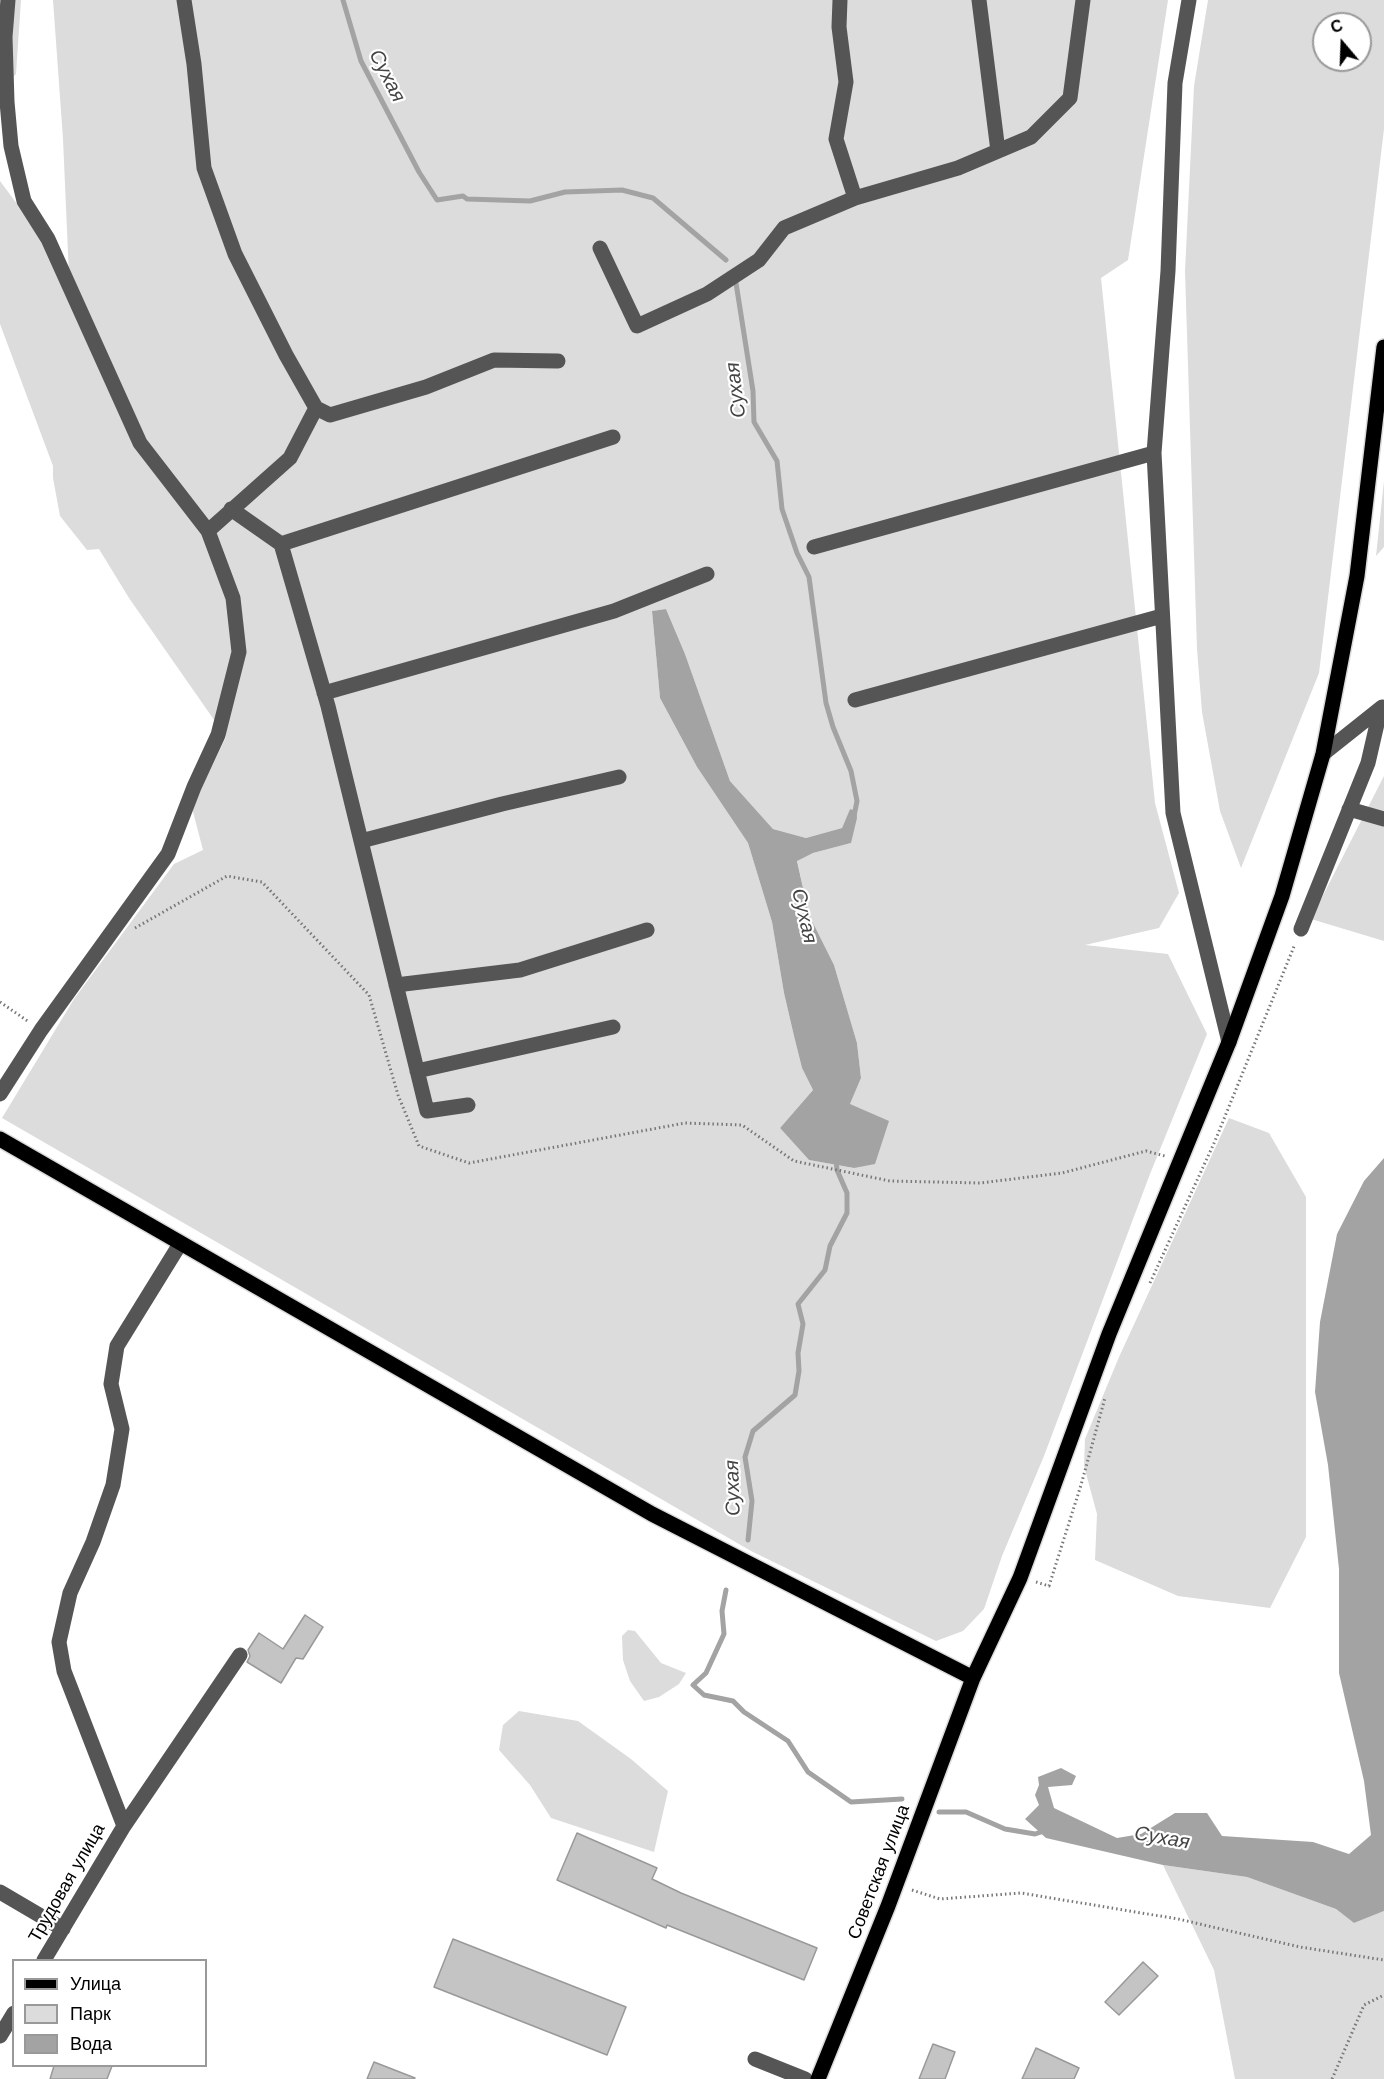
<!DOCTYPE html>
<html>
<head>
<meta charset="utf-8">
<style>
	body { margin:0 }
	#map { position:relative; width:1384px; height:2079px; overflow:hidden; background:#fff; font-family:"Work Sans",sans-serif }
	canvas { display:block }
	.legend { position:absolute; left:12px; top:1959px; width:195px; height:108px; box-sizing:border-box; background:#fff; border:2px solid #999; margin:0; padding:8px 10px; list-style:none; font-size:18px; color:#000 }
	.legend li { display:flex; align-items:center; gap:12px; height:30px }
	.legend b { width:30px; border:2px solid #999 }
	.north { position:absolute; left:1312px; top:12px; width:60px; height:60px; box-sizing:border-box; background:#fff; border:2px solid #999; border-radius:50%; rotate:341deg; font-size:16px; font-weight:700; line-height:24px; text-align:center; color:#000 }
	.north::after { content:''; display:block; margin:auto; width:21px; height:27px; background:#000; clip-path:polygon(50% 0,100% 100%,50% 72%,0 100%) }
</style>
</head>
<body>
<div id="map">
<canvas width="1384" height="2079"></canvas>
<ul class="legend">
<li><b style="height:8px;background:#000"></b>Улица</li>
<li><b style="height:16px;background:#dcdcdc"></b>Парк</li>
<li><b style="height:16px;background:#a3a3a3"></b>Вода</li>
</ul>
<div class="north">С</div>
</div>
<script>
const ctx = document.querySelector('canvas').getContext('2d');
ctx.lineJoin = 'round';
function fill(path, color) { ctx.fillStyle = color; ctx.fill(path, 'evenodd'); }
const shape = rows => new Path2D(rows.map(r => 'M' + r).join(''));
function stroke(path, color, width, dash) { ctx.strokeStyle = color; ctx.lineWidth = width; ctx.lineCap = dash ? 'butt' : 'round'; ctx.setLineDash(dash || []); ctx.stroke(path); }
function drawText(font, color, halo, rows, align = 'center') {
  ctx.font = font + ' "Work Sans",sans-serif'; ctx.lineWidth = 4.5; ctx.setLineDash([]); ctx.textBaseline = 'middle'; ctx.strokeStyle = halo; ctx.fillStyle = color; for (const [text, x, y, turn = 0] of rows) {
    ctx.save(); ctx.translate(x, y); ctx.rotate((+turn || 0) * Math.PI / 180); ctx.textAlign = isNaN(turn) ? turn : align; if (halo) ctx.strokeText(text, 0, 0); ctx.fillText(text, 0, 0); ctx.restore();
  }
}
fill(shape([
	[0,0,21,0,16,74,0,91],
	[53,0,1168,0,1128,260,1101,278,1155,803,1179,893,1159,928,1085,945,1168,954,1207,1034,1150,1174,1044,1456,1002,1556,984,1609,963,1631,936,1641,751,1551,2,1118,74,999,174,864,203,850,192,808,226,737,129,598,99,549,87,550,60,516,53,478,53,466,0,324,0,181,43,239,70,298,63,139],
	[666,609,685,654,730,781,773,829,806,838,842,828,850,809,851,843,813,853,797,860,809,915,834,965,857,1043,861,1078,850,1104,854,1168,809,1160,780,1128,813,1090,802,1068,794,1036,784,993,772,922,748,843,697,767,660,698,652,611],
	[1208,0,1384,0,1384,129,1319,673,1241,868,1220,811,1202,712,1197,649,1185,271,1194,86],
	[1324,24,1360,24,1360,60,1324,60],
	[1384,481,1384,547,1376,556],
	[1384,776,1384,941,1311,919],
	[1229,1118,1269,1133,1306,1197,1306,1537,1270,1608,1178,1596,1095,1560,1097,1514,1084,1466,1085,1439,1119,1357],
	[628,1630,635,1631,661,1663,686,1673,679,1684,659,1697,644,1701,630,1681,623,1660,622,1636],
	[519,1711,578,1721,631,1759,668,1791,654,1852,551,1818,530,1785,499,1750,503,1725],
	[1163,1865,1247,1877,1336,1909,1354,1923,1384,1911,1384,2079,1235,2079,1214,1970]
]), '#dcdcdc');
fill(shape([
	[666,609,685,654,730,781,773,829,806,838,842,828,850,809,856,811,857,818,851,843,813,853,797,861,809,915,834,965,857,1043,861,1078,850,1104,889,1121,875,1164,854,1168,809,1160,780,1128,813,1090,802,1068,794,1036,784,993,772,922,748,843,697,767,660,698,652,611],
	[1384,1158,1384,1911,1354,1923,1336,1909,1247,1877,1163,1865,1046,1838,1025,1819,1039,1805,1035,1795,1039,1785,1038,1777,1061,1768,1076,1776,1072,1785,1048,1787,1054,1808,1117,1838,1141,1834,1175,1813,1207,1813,1222,1836,1313,1842,1349,1854,1371,1835,1364,1781,1339,1673,1339,1569,1328,1465,1315,1392,1320,1322,1337,1234,1364,1181]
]), '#a3a3a3');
stroke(shape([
	[343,0,361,61,419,172,437,200,463,196,467,199,530,201,565,192,622,190,653,198,726,260],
	[736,283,753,391,754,422,777,461,782,509,797,553,809,577,826,703,833,727,851,771,857,801,854,816],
	[748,1540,752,1501,745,1457,753,1431,795,1395,799,1371,798,1353,803,1324,798,1304,825,1270,830,1246,847,1213,847,1193,837,1170,836,1159],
	[726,1590,722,1611,724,1634,706,1673,693,1685,704,1695,733,1701,744,1712,788,1741,808,1772,851,1802,902,1799],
	[939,1812,966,1812,1005,1829,1035,1834,1044,1831]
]), '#a3a3a3', 5);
const building = shape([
	[305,1615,323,1627,303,1659,296,1658,281,1683,247,1662,250,1656,248,1650,259,1633,283,1649,305,1615],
	[577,1833,657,1868,652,1879,681,1893,817,1948,804,1980,667,1925,666,1928,557,1880,577,1833],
	[453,1939,626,2007,607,2055,434,1987,453,1939],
	[1143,1962,1158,1976,1119,2015,1105,2002,1143,1962],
	[933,2044,955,2052,945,2079,919,2079,933,2044],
	[1036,2048,1079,2068,1074,2079,1022,2079,1036,2048],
	[374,2062,415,2078,414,2079,367,2079,374,2062],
	[54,2066,112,2066,107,2079,50,2079,54,2066]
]);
fill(building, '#c4c4c4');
stroke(building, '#999', 1.5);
const major = shape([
	[0,1139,652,1514,973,1678],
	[818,2079,888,1906,973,1678,1020,1578,1109,1334,1229,1042,1282,896,1323,754,1357,576,1384,347]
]);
stroke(major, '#dbdbdb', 18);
stroke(shape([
	[135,928,227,876,262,882,369,995,398,1095,419,1146,469,1163,685,1123,742,1125,794,1161,890,1181,980,1183,1062,1173,1146,1151,1165,1156],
	[0,1002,29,1022],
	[1150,1283,1215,1141,1295,944],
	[1036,1582,1049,1586,1081,1485,1105,1398],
	[912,1890,940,1899,1021,1893,1178,1919,1300,1947,1384,1960],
	[1332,2079,1364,2005,1384,1995]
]), '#777', 3, [1.5, 3]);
stroke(shape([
	[184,0,194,64,204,168,235,254,286,355,316,408,290,458,208,531],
	[840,0,839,27,846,82,836,139,855,198],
	[979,0,998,151],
	[1189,0,1175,83,1168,271,1154,453,1173,813,1229,1042],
	[600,248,637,326,707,294,759,260,784,228,855,198,958,168,1031,137,1070,98,1083,0],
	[316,408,330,415,426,387,494,360,558,361],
	[231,509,281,544,613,437],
	[281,544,328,706,427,1111,468,1105],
	[814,547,1154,453],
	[324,693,614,611,707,574],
	[855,700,1162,616],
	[1323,754,1382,707],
	[1349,809,1384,819],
	[361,841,502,804,619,777],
	[1301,929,1368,763,1380,711],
	[396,985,520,970,647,930],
	[417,1071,613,1027],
	[0,1094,41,1030,168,854,194,787,218,735,239,652,233,598,208,531,140,443,48,239,24,201,11,146,7,102,5,37,8,0],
	[124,1826,64,1671,59,1642,70,1593,93,1542,113,1485,122,1429,111,1384,117,1346,180,1244],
	[0,1892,63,1929],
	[44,1960,124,1826,240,1655],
	[0,2036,14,2013],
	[755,2059,805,2079]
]), '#555', 15);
stroke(major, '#000', 15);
drawText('18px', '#000', '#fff', [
	["Советская улица",879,1872,-69],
	["Трудовая улица",67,1883,-60]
]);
drawText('italic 20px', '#444', '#fff', [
	["Сухая",387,76,63],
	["Сухая",736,390,-97],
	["Сухая",804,916,77],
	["Сухая",733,1488,-92],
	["Сухая",1162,1838,10]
]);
</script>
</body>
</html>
